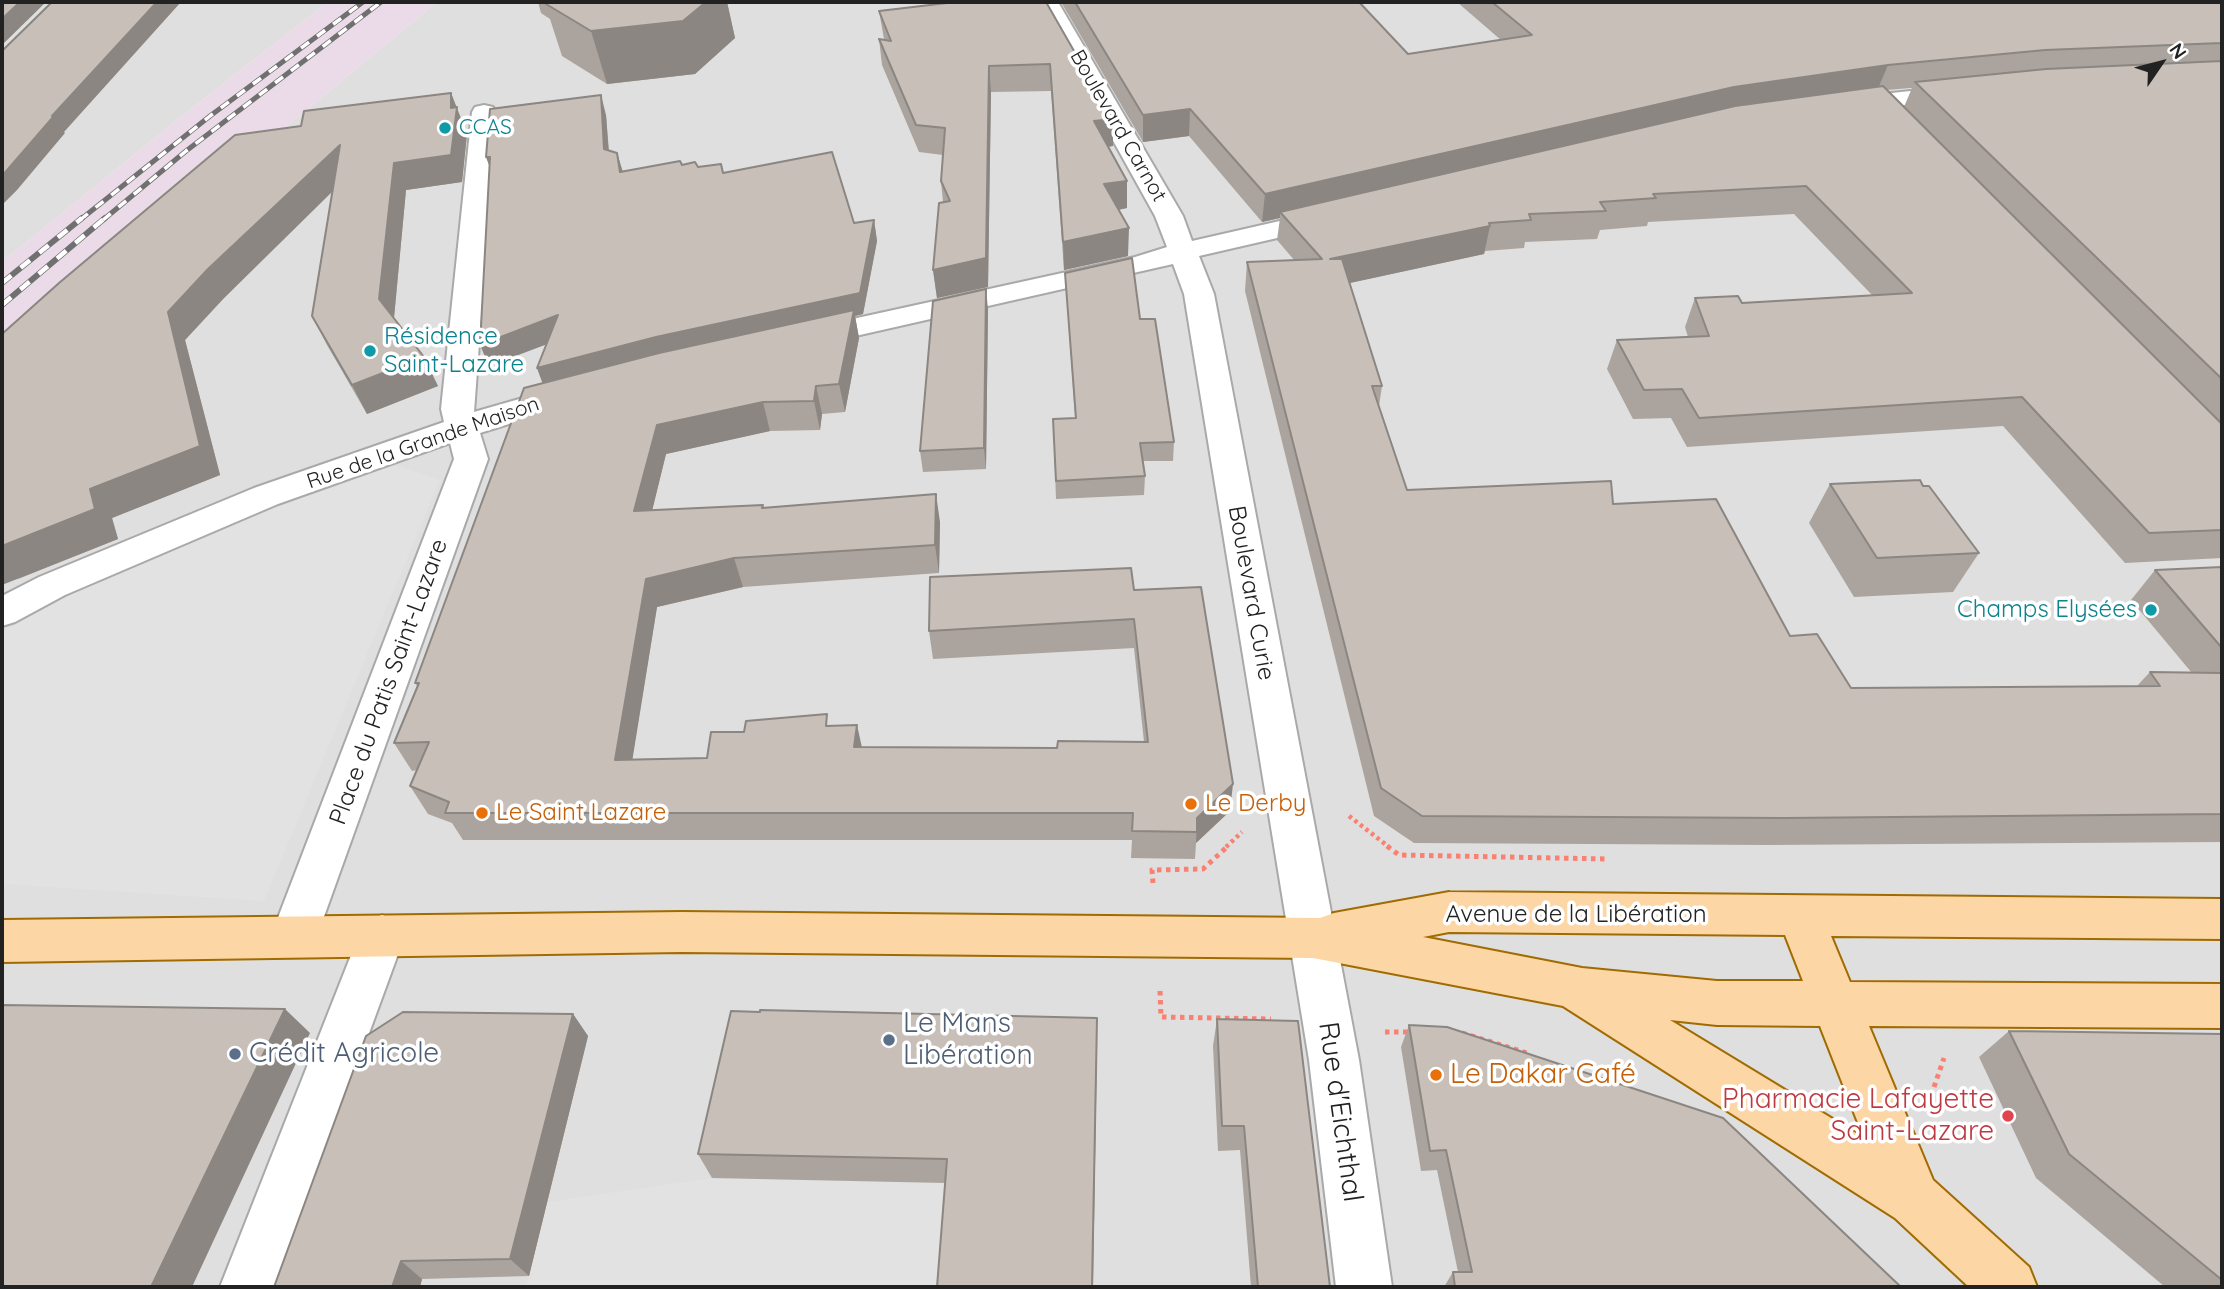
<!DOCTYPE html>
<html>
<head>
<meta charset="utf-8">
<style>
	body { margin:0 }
	#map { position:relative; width:2224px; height:1289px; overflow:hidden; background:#f2efe9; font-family:Quicksand,sans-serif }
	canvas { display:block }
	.frame { position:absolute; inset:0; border:4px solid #222; pointer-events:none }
	.north { position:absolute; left:2126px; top:28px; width:70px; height:70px; -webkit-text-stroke:5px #fff; paint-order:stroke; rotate:55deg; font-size:19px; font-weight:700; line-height:28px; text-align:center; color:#222 }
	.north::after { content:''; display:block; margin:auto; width:24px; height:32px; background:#222; clip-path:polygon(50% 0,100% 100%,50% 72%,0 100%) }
</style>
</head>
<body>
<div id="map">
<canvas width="2224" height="1289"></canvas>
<div class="frame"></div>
<div class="north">N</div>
</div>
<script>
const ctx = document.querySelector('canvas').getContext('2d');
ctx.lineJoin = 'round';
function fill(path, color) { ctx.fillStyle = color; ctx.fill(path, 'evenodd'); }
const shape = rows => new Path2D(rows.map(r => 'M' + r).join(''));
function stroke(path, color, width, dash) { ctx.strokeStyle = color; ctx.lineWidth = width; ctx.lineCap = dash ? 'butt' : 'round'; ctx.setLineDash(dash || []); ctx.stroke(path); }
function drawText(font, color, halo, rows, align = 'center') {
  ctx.font = font + ' Quicksand,sans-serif'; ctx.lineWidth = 7; ctx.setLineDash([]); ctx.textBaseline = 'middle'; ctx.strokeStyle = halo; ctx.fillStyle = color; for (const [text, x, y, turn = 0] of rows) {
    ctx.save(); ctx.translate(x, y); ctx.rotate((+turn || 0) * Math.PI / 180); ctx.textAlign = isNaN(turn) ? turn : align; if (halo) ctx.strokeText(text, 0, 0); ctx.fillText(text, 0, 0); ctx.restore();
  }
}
fill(shape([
	[2,2,328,2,183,115,2,262],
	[437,2,2222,2,2222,1287,2,1287,2,379,207,192]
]), '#e0dfdf');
fill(shape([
	[328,2,437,2,207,192,2,379,2,262,183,115]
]), '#ebdbe8');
fill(shape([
	[388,463,440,480,264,901,2,884,2,632,103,577],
	[712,1178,951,1183,944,1287,526,1287,547,1202]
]), '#e2e2e2');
const minor = shape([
	[1036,2,1058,2,1183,216,1192,241,1328,210,1338,212,1342,218,1338,224,1199,256,1214,294,1359,1060,1392,1287,1336,1287,1309,1060,1184,294,1173,264,807,347,796,344,792,338,796,332,807,329,1135,257,1167,247,1155,216,1036,2],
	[1958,86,1967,88,1970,93,1967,98,1844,112,1835,110,1832,105,1835,100,1844,98,1958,86],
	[484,105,493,107,496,112,474,412,568,385,579,388,584,395,579,402,480,433,488,459,317,936,310,951,294,957,278,951,271,936,454,459,450,443,278,504,65,595,15,622,2,626,2,596,39,577,254,488,444,422,441,409,472,112,475,107,484,105],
	[382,915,398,921,405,935,276,1287,220,1287,359,935,366,921,382,915]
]);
const major = shape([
	[1449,892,2222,899,2222,939,1831,936,1850,982,2222,984,2222,1028,1869,1026,1933,1180,2029,1267,2037,1287,1969,1287,1895,1218,1563,1006,1313,958,682,952,2,962,2,920,682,912,1320,918,1334,913,1449,892],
	[1449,932,1785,935,1803,981,1717,981,1582,968,1423,937,1449,932],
	[1670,1020,1717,1025,1820,1026,1864,1138,1670,1020]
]);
stroke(minor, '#a9a9a9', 4);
stroke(major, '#a06b00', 4);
stroke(shape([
	[1349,816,1389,847],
	[1226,847,1242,832]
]), '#fa8072', 4.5, [3.5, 3.5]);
stroke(shape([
	[1387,846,1399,855,1608,859],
	[1153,883,1152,870,1203,869,1228,846],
	[1160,991,1161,1017,1271,1019],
	[1385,1032,1411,1032],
	[1462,1033,1527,1053],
	[1934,1087,1944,1058]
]), '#fa8072', 5, [4.5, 4.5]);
fill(minor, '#fff');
fill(major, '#fcd6a4');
const railFar1 = shape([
	[80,220,210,116,363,2],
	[103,220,186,151,381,2]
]);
const rail = shape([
	[2,283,82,218],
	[2,305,105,218]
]);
stroke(railFar1, '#707070', 5);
stroke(rail, '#707070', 6);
stroke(railFar1, '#fff', 3.5, [10]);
stroke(rail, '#fff', 4.5, [12]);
fill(shape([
	[538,2,727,2,735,38,695,74,607,84,562,56,550,19,541,13],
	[936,2,1046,2,1113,119,1113,146,1108,147,1127,208,1119,210,1128,256,1064,270,1051,91,991,92,988,287,937,298,933,270,943,202,941,181,943,155,919,152,882,65,879,39,884,39,879,11,937,4],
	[1061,2,1359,2,1408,54,1501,40,1457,2,2222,2,2222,558,2125,563,2003,426,1687,447,1671,418,1633,419,1607,369,1617,340,1688,337,1685,327,1695,298,1742,303,1872,295,1794,214,1648,222,1647,226,1600,230,1597,239,1525,242,1524,248,1485,251,1484,254,1349,283,1382,386,1379,406,1407,490,1613,504,1790,636,1851,688,2137,686,2150,672,2192,673,2131,600,2155,570,2222,567,2222,842,1767,845,1414,843,1374,816,1245,291,1247,262,1295,261,1277,240,1280,218,1262,222,1189,136,1143,142],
	[1910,88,1912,88,1904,107,1887,90],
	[451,93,467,134,462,182,406,190,394,318,438,386,367,414,327,345,312,316,332,192,224,298,185,340,220,475,112,518,118,539,18,579,301,126],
	[606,115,609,151,617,153,623,172,682,165,723,173,854,223,874,220,877,241,863,314,855,316,859,338,845,412,822,414,820,430,770,431,666,454,652,510,764,508,940,522,939,573,743,587,657,607,632,759,707,758,744,732,830,725,862,747,1057,748,1144,742,1134,648,933,659,929,631,1134,590,1230,811,1196,843,1195,859,1131,858,1132,840,463,840,452,823,428,814,410,786,417,770,412,771,394,743,417,686,415,683,543,383,537,368,546,344,489,366,490,167,486,157],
	[1065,273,1140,319,1174,442,1173,461,1143,461,1145,476,1144,495,1056,499,1053,419,1075,418],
	[988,309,986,469,923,472,920,451],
	[1830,484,1923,486,1979,553,1953,592,1854,597,1809,523],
	[573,1014,588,1036,529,1276,422,1279,420,1287,274,1287],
	[1097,1018,1097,1044,945,1183,712,1178,698,1154],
	[1217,1019,1330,1287,1251,1287,1240,1150,1218,1151,1213,1046],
	[1409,1025,1901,1287,1444,1287,1453,1272,1458,1272,1437,1170,1421,1171,1401,1047],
	[2009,1031,2222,1034,2222,1287,2165,1287,2036,1178,1979,1057]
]), '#aba49e');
fill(shape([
	[20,2,46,2,2,45,2,19],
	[157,2,181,2,64,132,65,133,17,190,2,205,2,176,52,116],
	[706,2,727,2,735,38,695,74,607,84,591,31],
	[1888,65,1877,91,1280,212,1280,218,1262,222,1265,194,1734,87],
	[989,66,991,92,988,287,937,298,933,270],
	[451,93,467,134,462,182,406,190,393,328,379,299,394,163,451,108],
	[601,95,606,115,610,170,604,149],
	[1190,109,1189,136,1143,142,1143,115],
	[1113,119,1113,146,1094,148,1094,121],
	[340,145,352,172,224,298,185,340,220,475,112,518,118,539,2,585,2,546,90,489,168,312,208,269],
	[617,153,623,173,620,172],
	[486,157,490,157,494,178],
	[1127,181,1127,208,1104,212,1104,184],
	[874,220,877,241,863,314,855,316,859,338,845,412,839,384,545,390,537,368],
	[1490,226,1484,254,1327,288,1330,259],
	[1129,228,1128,256,1064,270,1063,242],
	[986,289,988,309,986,469,984,448],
	[558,315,566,337,489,366,480,345],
	[424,357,438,386,367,414,352,385],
	[816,386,822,414,820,430,814,401],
	[763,402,770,431,666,454,645,540,634,511,657,425],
	[936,494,940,522,939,573,935,545],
	[734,558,743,587,657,607,628,787,615,760,646,579],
	[857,725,863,752,854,747],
	[1233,784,1230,811,1196,843,1197,818],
	[285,1009,310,1033,192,1287,151,1287],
	[573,1014,588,1036,529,1276,510,1259],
	[1097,1018,1097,1044,1093,1287,1092,1287],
	[401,1261,422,1279,420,1287,392,1287]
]), '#8b8681');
const building = shape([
	[2,2,20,2,2,19,2,2],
	[52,2,157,2,52,116,54,116,2,176,2,51,52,2],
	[549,2,706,2,683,21,591,31,546,4,549,2],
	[946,2,1046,2,1113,119,1094,121,1127,181,1104,184,1129,228,1063,242,1050,64,989,66,986,258,933,270,939,203,950,201,941,181,945,128,916,125,879,39,891,41,879,11,947,3,946,2],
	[1075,2,1359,2,1408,54,1532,35,1492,2,2222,2,2222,43,2045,50,1888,65,1734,87,1265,194,1190,109,1143,115,1075,2],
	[2222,61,2222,379,1915,82,2046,69,2222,61],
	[1883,86,2222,424,2222,530,2149,533,2022,397,1699,418,1682,389,1644,390,1617,340,1709,336,1695,298,1738,296,1742,303,1912,293,1806,186,1653,194,1656,198,1600,202,1606,211,1529,214,1531,220,1489,223,1490,226,1330,259,1342,259,1382,386,1372,386,1407,490,1611,481,1613,504,1716,499,1790,636,1817,634,1851,688,2160,686,2150,672,2222,673,2222,814,1785,818,1422,816,1381,788,1247,262,1322,259,1280,212,1735,106,1883,86],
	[451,93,451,108,457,107,451,155,394,163,379,299,424,357,352,385,312,316,340,145,208,269,168,312,200,446,90,489,95,509,2,546,2,334,59,283,235,135,301,126,304,111,451,93],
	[601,95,604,149,617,153,620,172,680,161,682,165,695,162,698,167,721,164,723,173,832,152,854,223,874,220,860,293,656,337,537,368,558,315,480,345,490,157,486,157,490,109,601,95],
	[1132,258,1140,319,1155,319,1174,442,1140,443,1145,476,1056,481,1053,419,1076,418,1065,273,1132,258],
	[986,289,984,448,920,451,933,301,986,289],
	[854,310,839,384,816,386,814,401,763,402,657,425,634,511,763,505,762,508,936,494,935,545,734,558,646,579,615,760,707,758,711,732,744,732,746,721,827,714,826,726,857,725,854,747,1057,748,1058,741,1148,742,1134,619,929,631,930,577,1131,568,1134,590,1201,587,1233,784,1197,818,1197,832,1132,831,1133,813,445,813,449,802,410,786,429,742,394,743,419,683,415,683,524,388,659,353,854,310],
	[1920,480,1923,486,1929,486,1979,553,1877,558,1830,484,1920,480],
	[2222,567,2222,648,2155,570,2222,567],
	[2,1005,285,1009,151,1287,2,1287,2,1005],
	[760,1010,1097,1018,1092,1287,937,1287,947,1159,698,1154,731,1011,760,1012,760,1010],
	[403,1012,573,1014,510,1259,401,1261,392,1287,274,1287,366,1036,403,1012],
	[1217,1019,1298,1021,1330,1287,1258,1287,1244,1126,1222,1126,1217,1019],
	[1409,1025,1447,1027,1723,1118,1901,1287,1455,1287,1453,1272,1472,1272,1446,1150,1430,1151,1409,1025],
	[2009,1031,2222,1034,2222,1280,2069,1154,2009,1031]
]);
fill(building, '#c7bfb8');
stroke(building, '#8b8681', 2);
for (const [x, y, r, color] of [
	[445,128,7,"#0f9aa8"],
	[370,351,7,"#0f9aa8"],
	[2151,610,7,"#0f9aa8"],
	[1191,804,7,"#e8710a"],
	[482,813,7,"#e8710a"],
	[889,1040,7,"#5c6f8a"],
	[235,1054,7,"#5c6f8a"],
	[1436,1075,7,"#e8710a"],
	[2008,1116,7,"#e0444e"]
]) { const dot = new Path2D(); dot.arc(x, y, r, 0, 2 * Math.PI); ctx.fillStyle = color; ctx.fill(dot); stroke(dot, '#fff', 2.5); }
drawText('21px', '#222', '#fff', [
	["Boulevard Carnot",1118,126,60],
	["Rue de la Grande Maison",423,443,-19]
]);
drawText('21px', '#0d838f', '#fff', [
	["CCAS",459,128]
], 'left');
drawText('24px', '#0d838f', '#fff', [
	["Résidence",384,337],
	["Saint-Lazare",384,365],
	["Champs Elysées",2137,610,"right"]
], 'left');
drawText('24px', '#222', '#fff', [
	["Boulevard Curie",1251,593,80],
	["Place du Patis Saint-Lazare",389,682,-70],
	["Avenue de la Libération",1576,915]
]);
drawText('24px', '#c56008', '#fff', [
	["Le Derby",1205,804],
	["Le Saint Lazare",496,813]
], 'left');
drawText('28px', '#4e5e75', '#fff', [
	["Le Mans",903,1024],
	["Libération",903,1056],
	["Crédit Agricole",249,1054]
], 'left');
drawText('28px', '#c56008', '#fff', [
	["Le Dakar Café",1450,1075]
], 'left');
drawText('28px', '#be3a42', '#fff', [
	["Pharmacie Lafayette",1994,1100],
	["Saint-Lazare",1994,1132]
], 'right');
drawText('28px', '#222', '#fff', [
	["Rue d'Eichthal",1340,1112,82]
]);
</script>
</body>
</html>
